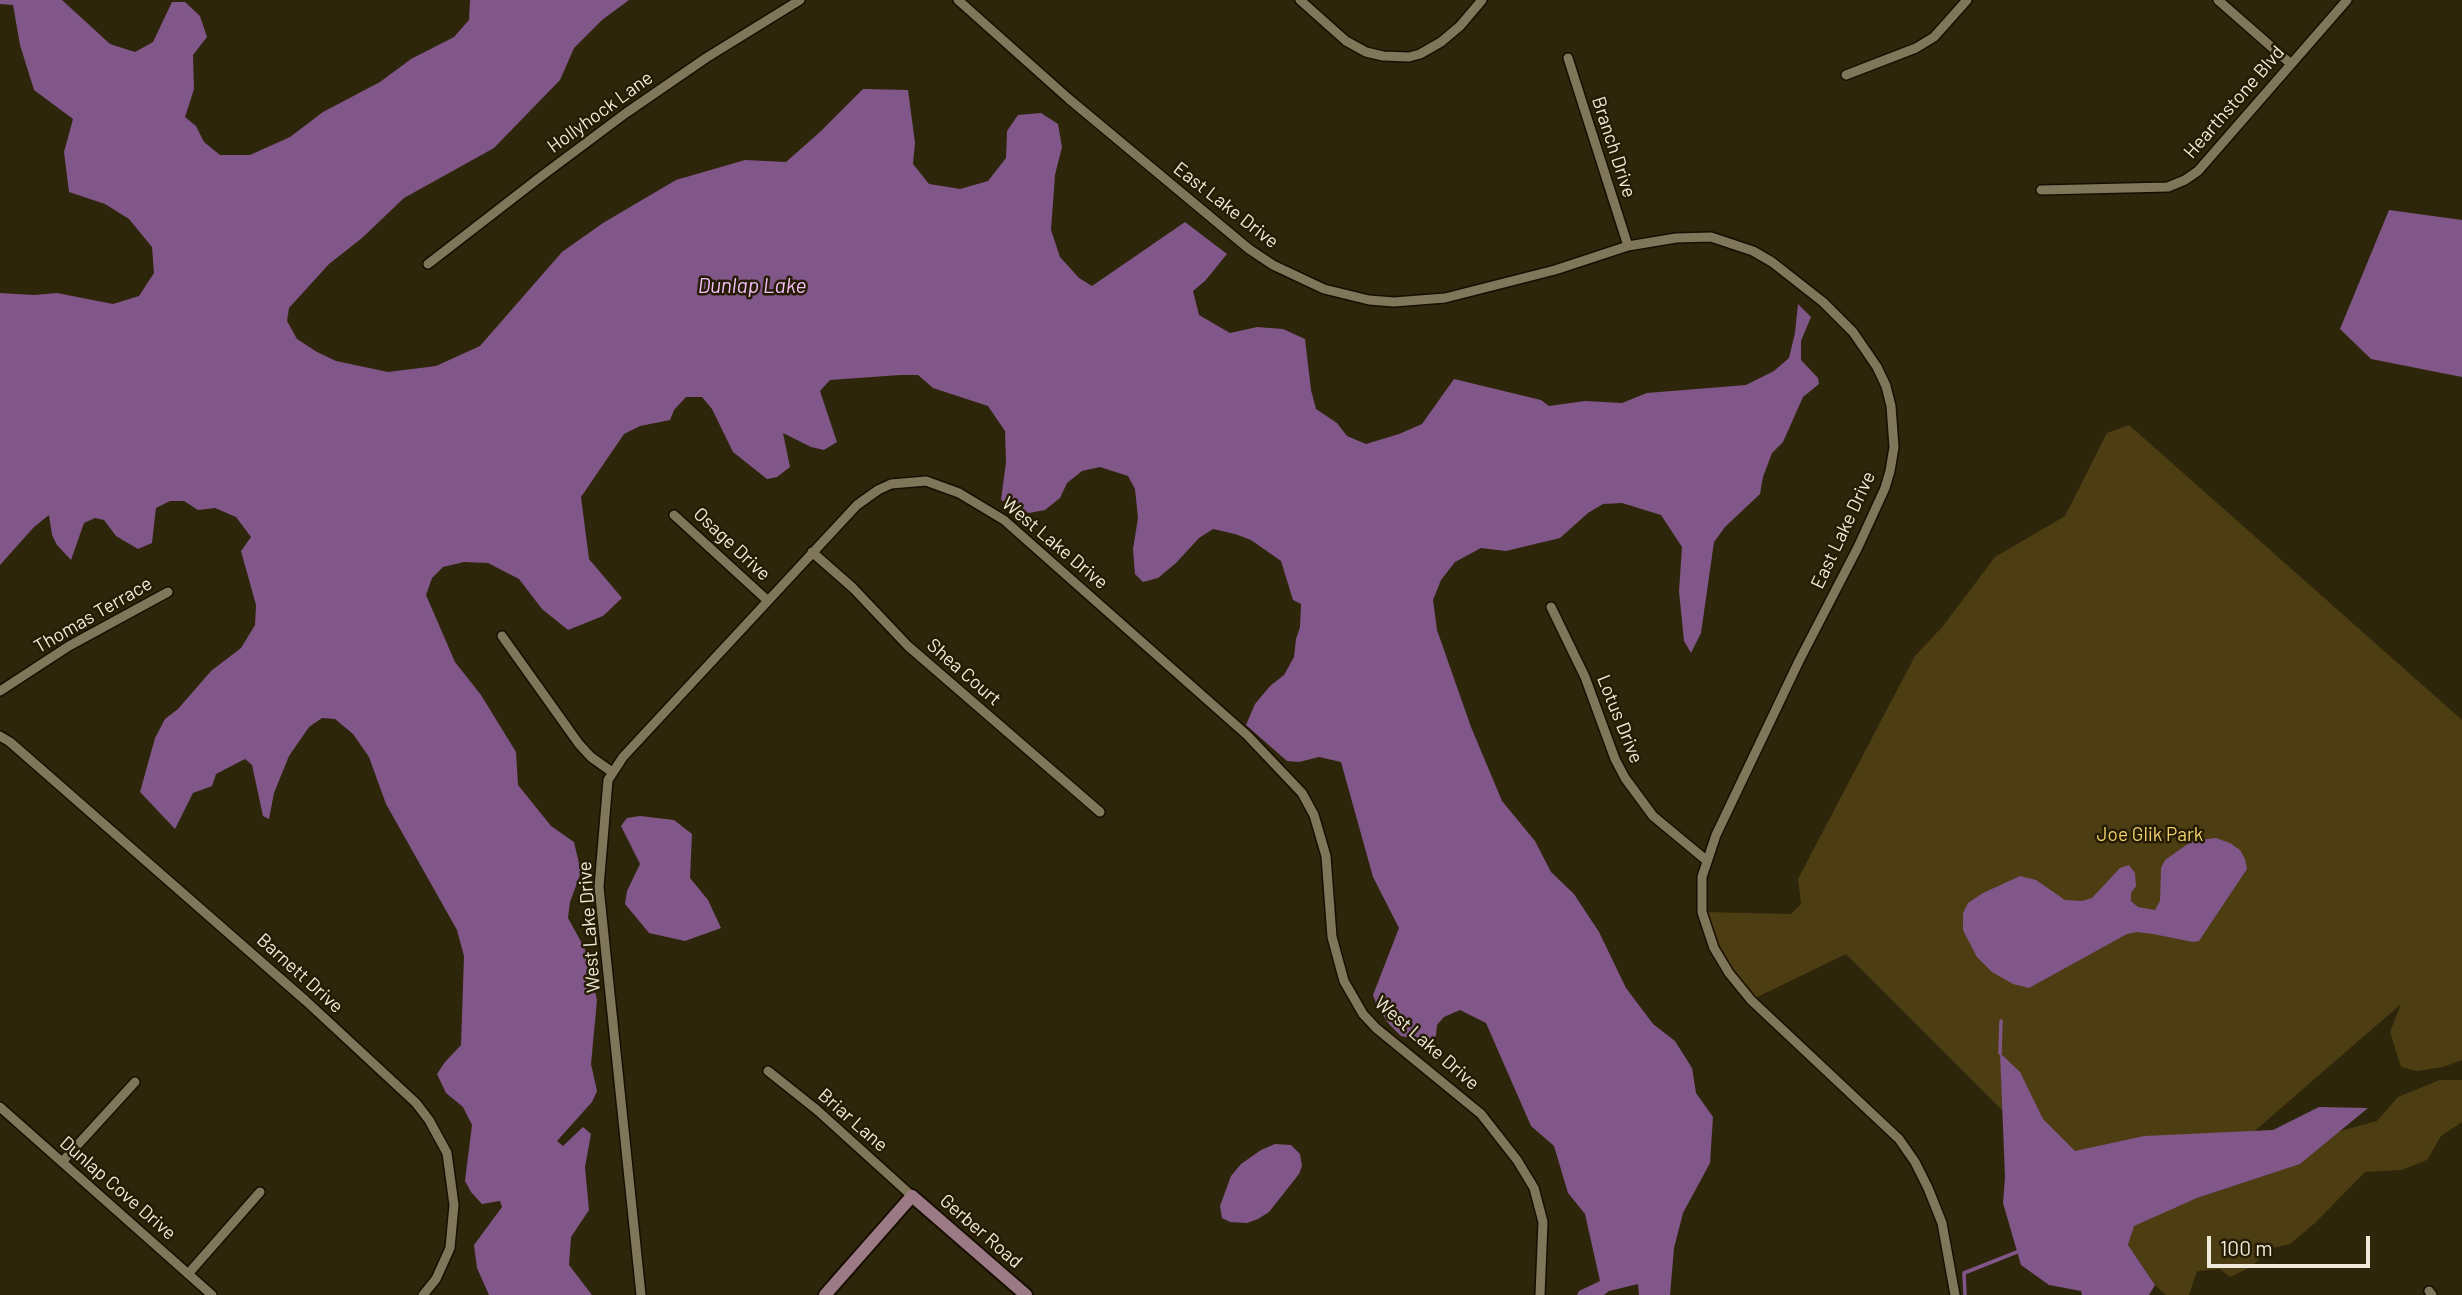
<!DOCTYPE html>
<html>
<head>
<meta charset="utf-8">
<style>
	body { margin:0 }
	#map { position:relative; width:2462px; height:1295px; overflow:hidden; background:#2e260b; font-family:Barlow,sans-serif }
	canvas { display:block }
	.scale { position:absolute; left:2207px; top:1236px; width:163px; height:32px; box-sizing:border-box; border:4px solid #eee9d9; border-top:0; padding-left:9px; font-size:21px; line-height:24px; white-space:nowrap; color:#eee9d9; -webkit-text-stroke:5px #251c03; paint-order:stroke }
</style>
</head>
<body>
<div id="map">
<canvas width="2462" height="1295"></canvas>
<div class="scale">100 m</div>
</div>
<script>
const ctx = document.querySelector('canvas').getContext('2d');
ctx.lineJoin = 'round';
function fill(path, color) { ctx.fillStyle = color; ctx.fill(path, 'evenodd'); }
const shape = rows => new Path2D(rows.map(r => 'M' + r).join(''));
function stroke(path, color, width, dash) { ctx.strokeStyle = color; ctx.lineWidth = width; ctx.lineCap = dash ? 'butt' : 'round'; ctx.setLineDash(dash || []); ctx.stroke(path); }
function drawText(font, color, halo, rows, align = 'center') {
  ctx.font = font + ' Barlow,sans-serif'; ctx.lineWidth = 5; ctx.setLineDash([]); ctx.textBaseline = 'middle'; ctx.strokeStyle = halo; ctx.fillStyle = color; for (const [text, x, y, turn = 0] of rows) {
    ctx.save(); ctx.translate(x, y); ctx.rotate((+turn || 0) * Math.PI / 180); ctx.textAlign = isNaN(turn) ? turn : align; if (halo) ctx.strokeText(text, 0, 0); ctx.fillText(text, 0, 0); ctx.restore();
  }
}
fill(shape([
	[2129,425,2462,720,2462,1060,2443,1067,2417,1071,2401,1067,2390,1032,2401,1004,2159,1214,2197,1198,2299,1164,2340,1131,2377,1121,2398,1097,2440,1080,2462,1080,2462,1122,2441,1136,2427,1160,2401,1170,2365,1172,2315,1223,2290,1244,2269,1249,2251,1267,2230,1277,2220,1269,2197,1271,2189,1295,2166,1295,2155,1285,2128,1245,2130,1238,1846,954,1751,1000,1729,973,1702,912,1791,914,1801,904,1798,879,1915,656,1943,626,1995,557,2065,516,2107,433]
]), '#4c3e12');
fill(shape([
	[0,0,62,0,110,44,135,52,153,42,172,2,185,2,200,16,207,37,193,55,194,89,185,117,196,126,204,142,220,155,250,155,290,137,323,112,380,82,411,59,454,37,469,20,470,0,629,0,602,20,574,48,560,80,494,148,404,198,362,238,329,264,289,308,287,321,297,339,317,352,336,361,388,372,436,366,480,346,562,252,603,223,676,180,745,160,786,162,821,131,863,89,908,90,915,143,913,164,929,184,960,189,988,181,1006,158,1007,131,1018,115,1041,113,1058,124,1062,147,1055,175,1051,230,1060,257,1079,278,1092,286,1185,222,1227,254,1205,281,1193,291,1199,315,1230,333,1257,327,1283,329,1305,339,1311,390,1316,409,1337,423,1347,436,1366,444,1399,434,1422,424,1454,379,1541,400,1549,406,1585,401,1622,403,1647,393,1746,385,1774,371,1789,358,1795,333,1798,304,1811,317,1801,341,1801,360,1818,378,1819,384,1803,397,1783,442,1772,453,1763,477,1760,494,1725,527,1714,542,1701,633,1691,653,1684,641,1679,591,1682,547,1661,515,1622,503,1603,504,1588,513,1560,538,1506,551,1481,548,1455,562,1441,580,1433,600,1437,630,1471,727,1502,801,1535,841,1551,872,1574,894,1599,932,1626,988,1653,1024,1675,1041,1692,1068,1696,1093,1713,1117,1710,1163,1683,1213,1674,1248,1670,1295,1639,1295,1638,1284,1609,1291,1604,1295,1577,1295,1579,1291,1600,1281,1585,1214,1568,1193,1554,1146,1531,1126,1486,1023,1460,1010,1444,1017,1437,1025,1436,1036,1425,1041,1413,1039,1401,1036,1389,1024,1377,1006,1373,995,1399,928,1373,877,1341,762,1319,757,1299,762,1287,761,1246,725,1255,704,1270,686,1284,675,1294,657,1296,639,1300,627,1301,604,1293,600,1281,561,1251,540,1235,534,1213,529,1199,538,1176,563,1158,578,1143,582,1135,574,1133,549,1138,518,1135,489,1128,476,1100,467,1082,471,1067,483,1060,498,1045,510,1029,513,1001,500,1006,462,1005,431,988,406,933,388,918,375,900,375,830,380,820,391,837,442,824,450,811,447,783,433,790,467,777,477,767,479,733,452,712,409,702,397,686,397,674,410,670,420,640,426,624,434,581,497,589,559,622,598,603,616,568,630,542,609,519,579,488,563,464,562,443,567,432,578,426,595,455,662,481,695,516,752,518,785,551,826,574,842,581,872,570,902,568,918,585,949,597,1000,591,1064,597,1091,592,1102,557,1141,563,1146,583,1127,591,1134,585,1167,589,1210,571,1237,569,1265,592,1295,489,1295,477,1268,474,1245,502,1207,500,1201,482,1204,471,1192,465,1181,472,1125,463,1107,446,1093,437,1074,445,1062,461,1045,464,956,457,930,386,804,369,757,353,734,335,719,322,718,309,727,289,756,274,793,269,819,263,816,252,765,245,759,216,774,212,786,193,793,175,829,140,792,155,738,165,719,178,709,211,671,241,648,255,625,256,605,241,551,251,537,236,517,215,508,198,510,184,501,170,501,156,508,152,543,138,549,116,536,104,520,95,518,84,523,71,560,57,545,52,535,49,515,34,527,0,565,0,293,34,295,57,293,113,304,139,296,154,273,152,247,129,219,105,204,69,192,64,152,73,119,34,90,20,45,13,5,0,4],
	[2389,210,2462,220,2462,377,2371,359,2340,329],
	[640,816,674,820,692,834,690,878,708,900,721,928,685,941,649,933,625,904,627,891,640,864,621,826,627,818],
	[2216,838,2230,843,2240,850,2245,859,2247,869,2199,941,2193,942,2153,934,2137,932,2127,934,2029,988,2013,984,1992,972,1977,957,1966,936,1963,930,1963,913,1968,903,1983,893,2020,876,2036,880,2065,900,2082,901,2092,898,2120,868,2129,865,2135,873,2136,886,2131,893,2131,901,2138,907,2155,910,2160,901,2161,868,2165,860,2192,841],
	[2000,1053,2020,1072,2043,1119,2075,1151,2144,1136,2273,1130,2319,1107,2368,1108,2300,1164,2197,1198,2134,1226,2128,1245,2155,1285,2149,1295,2082,1295,2081,1291,2049,1285,2021,1265,2003,1203,2005,1177],
	[1275,1144,1291,1145,1300,1154,1302,1166,1299,1174,1269,1212,1258,1219,1247,1223,1230,1222,1222,1218,1220,1206,1231,1176,1241,1164,1261,1150]
]), '#815689');
stroke(shape([
	[2000,1053,2001,1021],
	[1965,1295,1964,1273,2017,1252]
]), '#815689', 3.5);
const street = shape([
	[958,0,1069,99,1249,249,1273,265,1324,289,1369,300,1394,302,1445,298,1555,270,1628,246,1676,238,1711,237,1753,251,1772,262,1823,302,1853,332,1877,367,1886,386,1891,406,1894,447,1890,471,1885,488,1858,547,1799,661,1716,835,1702,877,1702,912,1714,948,1729,973,1751,1000,1899,1139,1915,1162,1928,1188,1942,1223,1955,1295],
	[1300,0,1346,41,1366,52,1383,56,1409,57,1420,54,1441,42,1460,26,1482,0],
	[2218,0,2291,64],
	[1568,58,1628,246],
	[1846,75,1916,48,1934,37,1967,0],
	[2041,190,2168,187,2185,180,2198,171,2347,0],
	[428,264,543,175,626,113,706,58,800,0],
	[674,515,767,600],
	[812,552,853,588,908,646,1100,812],
	[1551,607,1585,677,1615,759,1625,778,1653,816,1706,860],
	[502,636,579,744,591,757,612,772],
	[0,691,69,646,168,592],
	[0,736,10,742,306,1001,416,1103,429,1120,447,1153,454,1205,450,1248,436,1279,423,1295],
	[768,1071,817,1110,912,1196],
	[0,1107,212,1295],
	[62,1162,135,1082],
	[188,1274,260,1192],
	[2429,1291,2432,1295],
	[641,1295,599,887,608,780,623,757,857,505,878,490,891,484,926,481,959,493,1004,520,1247,735,1302,793,1314,815,1326,856,1332,937,1344,981,1363,1014,1376,1028,1481,1114,1517,1160,1534,1188,1543,1222,1540,1295]
]);
const secondary = shape([
	[825,1295,912,1196,1026,1295]
]);
stroke(street, '#170e00', 12);
stroke(secondary, '#170e00', 16);
stroke(street, '#80765a', 9);
stroke(secondary, '#9b7985', 12);
drawText('19px', '#eee9d9', '#251c03', [
	["Hearthstone Blvd",2234,102,-49],
	["Hollyhock Lane",600,112,-36],
	["Branch Drive",1614,147,72],
	["East Lake Drive",1226,205,38],
	["East Lake Drive",1843,530,-65],
	["West Lake Drive",1055,543,40],
	["Osage Drive",732,544,43],
	["Thomas Terrace",93,615,-30],
	["Shea Court",964,672,41],
	["Lotus Drive",1620,719,68],
	["West Lake Drive",589,927,-94],
	["Barnett Drive",300,973,42],
	["West Lake Drive",1427,1043,41],
	["Briar Lane",853,1120,41],
	["Dunlap Cove Drive",118,1188,41],
	["Gerber Road",981,1231,41]
]);
drawText('19px', '#f1d06e', '#251c03', [
	["Joe Glik Park",2150,835]
]);
drawText('italic 21px', '#f2bffb', '#251c03', [
	["Dunlap Lake",752,286]
]);
</script>
</body>
</html>
